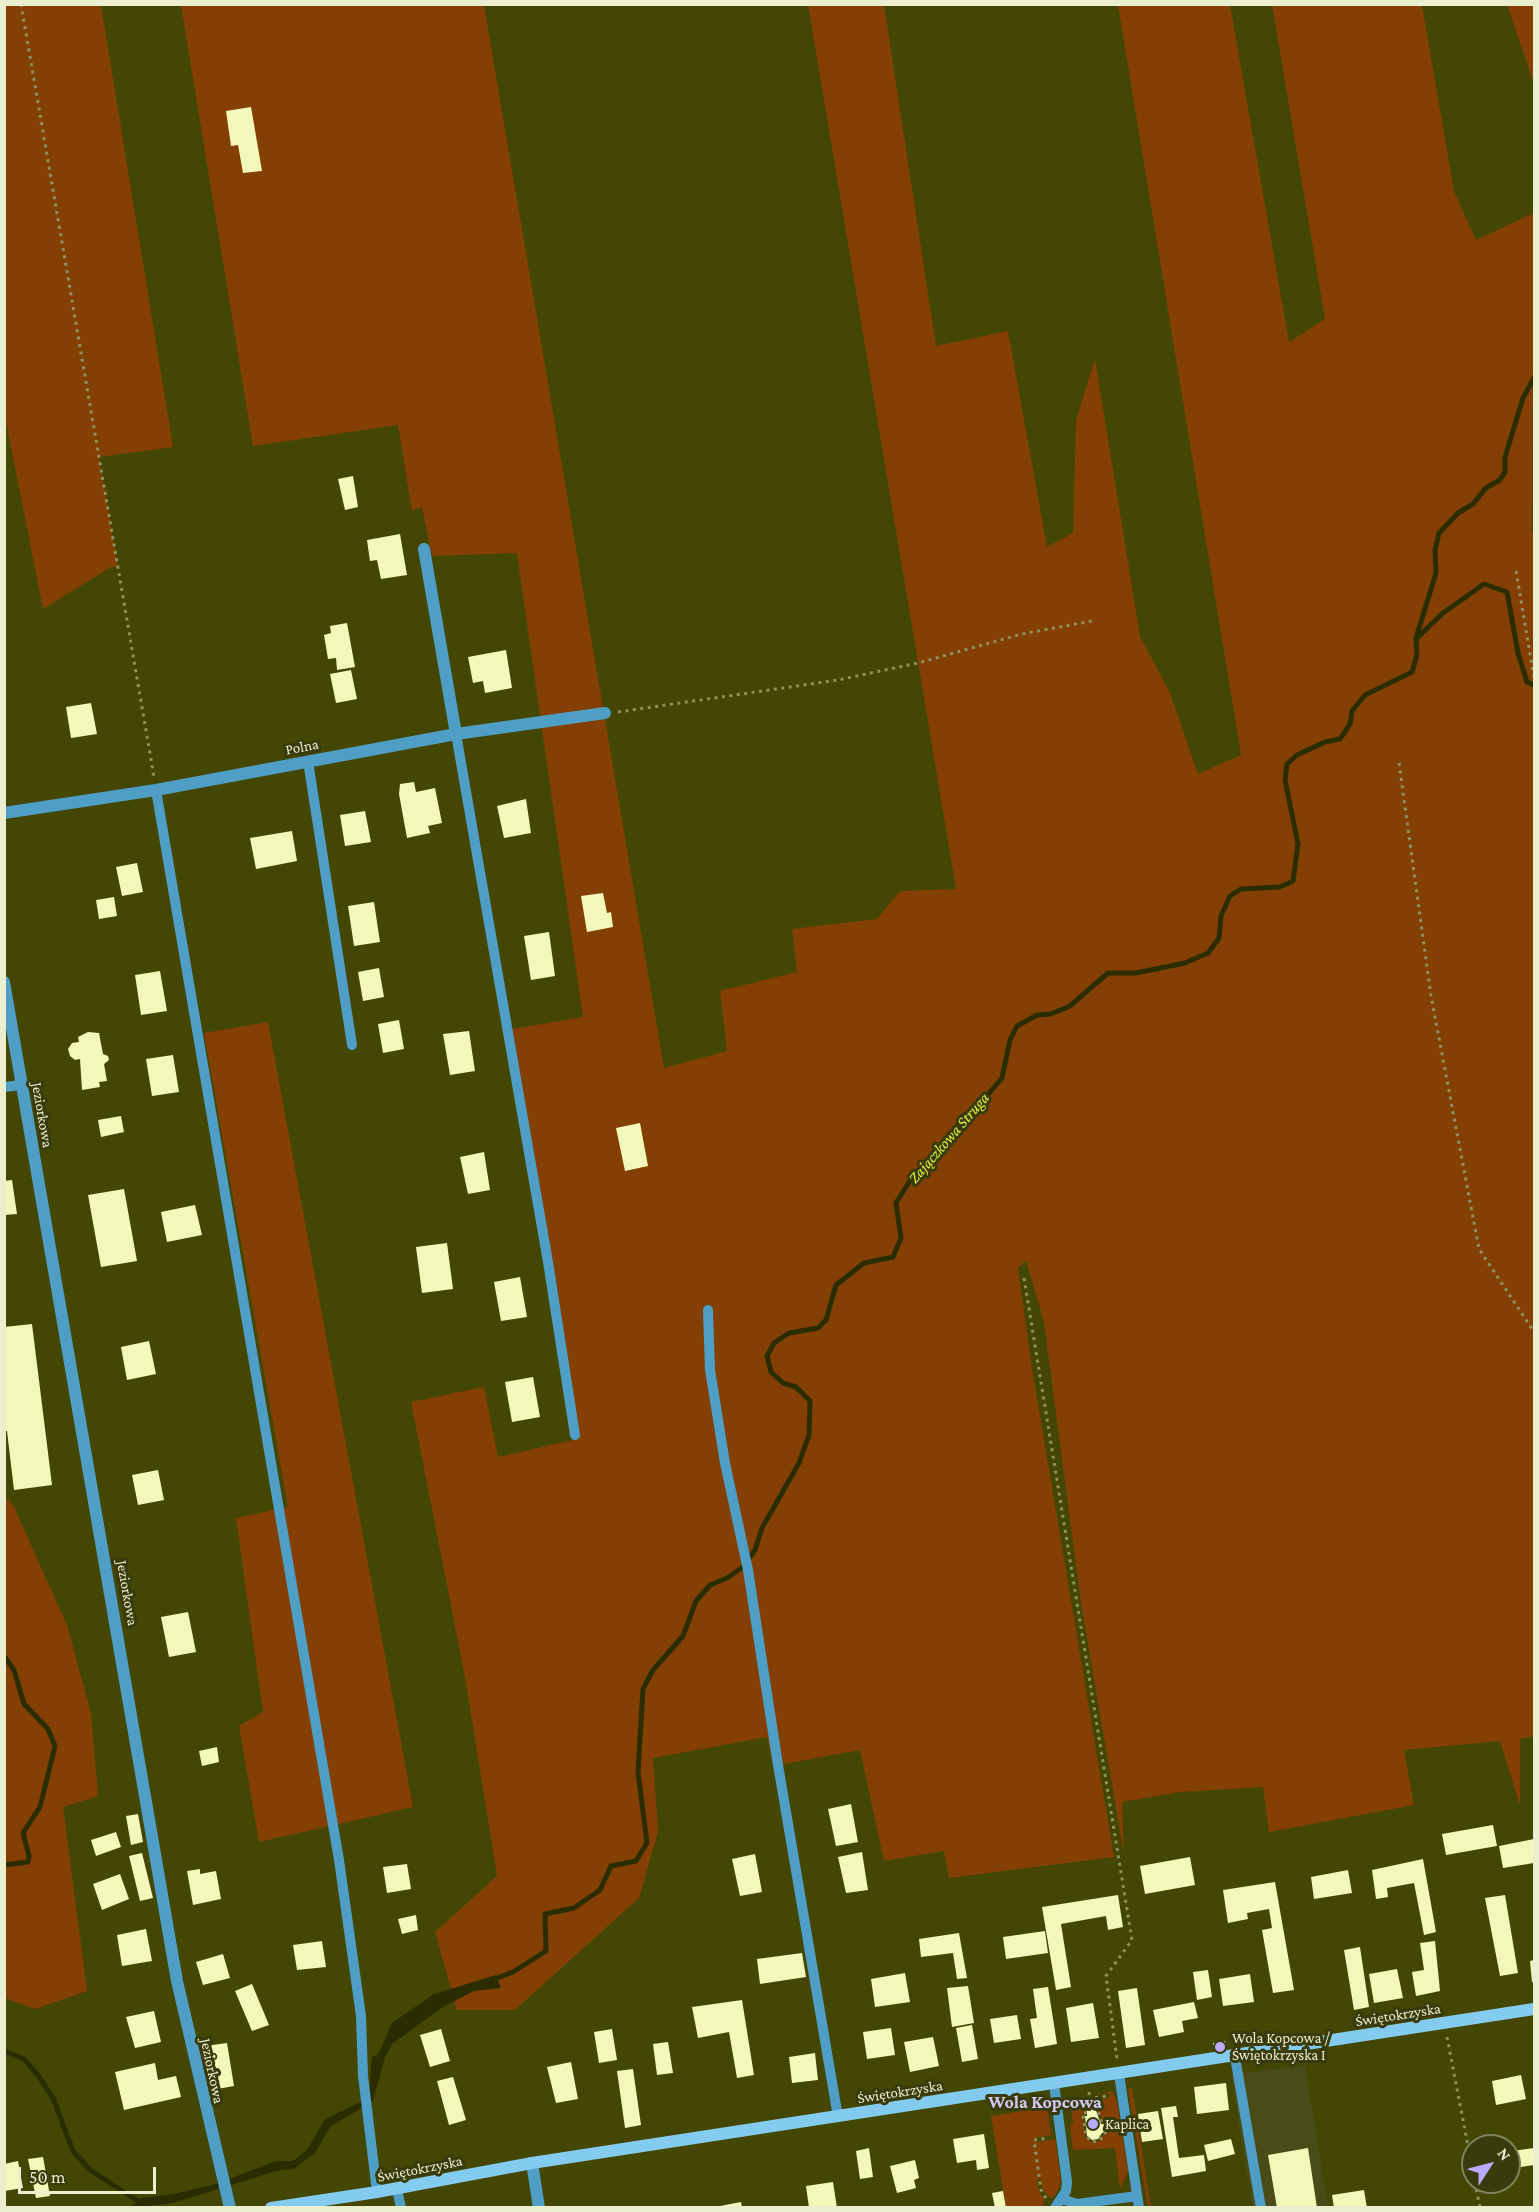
<!DOCTYPE html>
<html>
<head>
<meta charset="utf-8">
<style>
	body { margin:0 }
	#map { position:relative; width:1539px; height:2212px; overflow:hidden; background:#444604; font-family:"Crimson Pro",serif }
	canvas { display:block }
	.frame { position:absolute; inset:0; border:6px solid #ebeecf; pointer-events:none }
	.north { position:absolute; left:1461px; top:2134px; width:60px; height:60px; box-sizing:border-box; background:#393b0d; border:2px solid #80835b; border-radius:50%; rotate:54deg; font-size:16px; font-weight:700; line-height:24px; text-align:center; color:#ebeecf }
	.north::after { content:''; display:block; margin:auto; width:21px; height:27px; background:#b9abf7; clip-path:polygon(50% 0,100% 100%,50% 72%,0 100%) }
	.scale { position:absolute; left:18px; top:2167px; width:138px; height:27px; box-sizing:border-box; border:3px solid #ebeecf; border-top:0; padding-left:8px; font-size:18px; line-height:21px; white-space:nowrap; color:#ebeecf; -webkit-text-stroke:4px #393b0d; paint-order:stroke }
</style>
</head>
<body>
<div id="map">
<canvas width="1539" height="2212"></canvas>
<div class="frame"></div>
<div class="north">N</div>
<div class="scale">50 m</div>
</div>
<script>
const ctx = document.querySelector('canvas').getContext('2d');
ctx.lineJoin = 'round';
function fill(path, color) { ctx.fillStyle = color; ctx.fill(path, 'evenodd'); }
const shape = rows => new Path2D(rows.map(r => 'M' + r).join(''));
function stroke(path, color, width, dash) { ctx.strokeStyle = color; ctx.lineWidth = width; ctx.lineCap = dash ? 'butt' : 'round'; ctx.setLineDash(dash || []); ctx.stroke(path); }
function drawText(font, color, halo, rows, align = 'center') {
  ctx.font = font + ' "Crimson Pro",serif'; ctx.lineWidth = 6; ctx.setLineDash([]); ctx.textBaseline = 'middle'; ctx.strokeStyle = halo; ctx.fillStyle = color; for (const [text, x, y, turn = 0] of rows) {
    ctx.save(); ctx.translate(x, y); ctx.rotate((+turn || 0) * Math.PI / 180); ctx.textAlign = isNaN(turn) ? turn : align; if (halo) ctx.strokeText(text, 0, 0); ctx.fillText(text, 0, 0); ctx.restore();
  }
}
fill(shape([
	[1305,2065,1328,2207,1253,2207,1231,2075]
]), '#494c18');
fill(shape([
	[4,5,101,5,173,447,99,457,118,567,111,567,43,609,5,417],
	[181,5,484,5,664,1068,727,1051,720,991,797,972,792,929,877,919,900,891,956,889,808,5,884,5,936,346,1008,331,1047,547,1073,533,1076,420,1095,359,1140,636,1170,693,1198,774,1241,755,1118,5,1230,5,1289,342,1325,319,1272,5,1422,5,1454,191,1476,240,1534,213,1532,532,1534,533,1534,1736,1520,1739,1520,1805,1500,1741,1404,1750,1414,1805,1269,1832,1263,1787,1181,1792,1122,1802,1124,1855,1081,1603,1044,1322,1026,1260,1018,1268,1032,1368,1114,1857,949,1878,944,1851,884,1861,860,1750,773,1766,767,1737,653,1758,658,1832,639,1898,515,2010,457,2010,435,1932,497,1876,465,1677,411,1402,484,1387,498,1457,578,1439,512,1029,583,1017,517,553,432,556,422,507,412,511,398,425,253,446],
	[1507,5,1534,5,1534,84],
	[268,1022,413,1807,259,1842,239,1726,263,1712,236,1518,288,1507,204,1033],
	[5,1496,13,1505,67,1625,91,1713,98,1796,63,1807,87,1991,35,2009,5,1998],
	[1128,2088,1132,2089,1151,2207,1148,2207],
	[1112,2091,1117,2102,1128,2171,1120,2189,1115,2148,1073,2150,1070,2124,1073,2123,1071,2110,1068,2108,1067,2100,1072,2100,1072,2103,1085,2101,1085,2114,1082,2115,1085,2137,1092,2142,1100,2141,1104,2134,1110,2133,1108,2122,1102,2123,1101,2113,1098,2113,1094,2100,1110,2098,1109,2093,1094,2096],
	[1047,2107,1051,2135,1035,2138,1036,2142,1055,2139,1061,2180,1059,2188,1052,2199,1043,2191,1040,2176,1037,2181,1040,2194,1045,2199,1042,2204,1046,2207,1006,2207,991,2116]
]), '#844004');
fill(shape([
	[496,1975,501,1988,474,1991,443,2007,392,2044,385,2057,373,2101,330,2127,316,2152,294,2169,276,2171,173,2203,129,2208,141,2198,174,2194,216,2184,276,2161,293,2161,307,2150,325,2119,367,2099,370,2090,371,2062,373,2056,378,2055,392,2023,434,1994]
]), '#2b2d01');
stroke(shape([
	[1417,638,1443,613,1484,584,1507,592,1518,653,1527,682,1534,685],
	[4,1656,14,1670,24,1704,48,1729,55,1746,40,1807,23,1833,29,1856,28,1862,4,1865],
	[492,1980,513,1972,546,1951,545,1914,574,1908,600,1890,611,1866,636,1861,647,1843,638,1772,643,1689,653,1670,683,1636,696,1601,710,1585,727,1578,743,1567,755,1550,762,1528,799,1463,809,1435,810,1401,796,1387,783,1383,771,1372,767,1356,774,1343,789,1333,818,1328,826,1320,836,1285,864,1263,893,1257,901,1238,896,1203,913,1176,926,1167,1002,1078,1010,1040,1017,1026,1037,1015,1051,1014,1070,1006,1108,973,1136,973,1185,963,1208,953,1219,938,1221,916,1230,896,1241,889,1280,887,1293,881,1298,844,1285,780,1287,764,1297,755,1325,742,1340,739,1350,724,1352,711,1365,695,1412,672,1417,655,1416,638,1436,573,1435,550,1439,533,1458,513,1473,504,1486,488,1500,480,1505,472,1505,457,1523,398,1534,378],
	[4,2051,24,2059,37,2074,53,2098,73,2151,90,2170,141,2203]
]), '#2b2d01', 5);
fill(shape([
	[251,107,262,171,243,173,238,145,231,146,226,111],
	[353,476,358,507,345,510,338,479],
	[400,534,407,575,381,579,377,560,370,561,367,540],
	[347,623,355,667,337,670,336,658,328,659,324,635,331,633,330,626],
	[506,650,512,688,485,693,483,681,473,683,468,657],
	[351,670,357,699,336,703,330,674],
	[91,703,97,734,71,738,66,707],
	[414,782,416,792,435,788,442,823,428,826,430,833,407,838,399,794,400,784],
	[526,799,531,833,504,838,497,806],
	[365,811,371,842,345,846,340,815],
	[292,831,297,861,256,869,250,838],
	[137,863,143,892,122,896,116,867],
	[603,893,607,913,611,912,613,927,587,932,581,896],
	[114,897,117,916,99,919,96,900],
	[374,902,380,942,354,946,348,906],
	[549,932,555,976,531,980,524,936],
	[379,968,384,997,363,1001,358,972],
	[160,971,167,1011,141,1015,135,975],
	[399,1020,404,1049,383,1053,378,1024],
	[469,1031,475,1071,450,1075,443,1034],
	[88,1032,99,1033,103,1054,108,1056,109,1060,104,1064,107,1081,99,1082,100,1087,82,1090,80,1059,75,1060,70,1056,68,1049,72,1043,79,1042,78,1037],
	[173,1055,179,1092,152,1096,146,1059],
	[121,1116,124,1132,101,1137,98,1120],
	[640,1123,648,1166,625,1171,616,1128],
	[484,1152,490,1190,468,1194,460,1157],
	[12,1180,17,1214,4,1215,4,1181],
	[124,1189,137,1261,101,1267,88,1195],
	[195,1205,202,1235,167,1242,161,1212],
	[447,1243,453,1289,422,1293,416,1247],
	[520,1277,527,1317,501,1321,494,1282],
	[32,1324,52,1485,14,1490,7,1431,4,1431,4,1327],
	[149,1341,156,1374,127,1380,121,1347],
	[533,1377,540,1417,512,1422,505,1382],
	[158,1470,164,1500,138,1505,132,1475],
	[188,1612,196,1652,169,1657,161,1617],
	[217,1747,219,1762,202,1766,199,1751],
	[851,1804,858,1842,836,1846,828,1809],
	[138,1814,143,1842,131,1845,126,1816],
	[1493,1825,1497,1846,1446,1855,1442,1834],
	[116,1832,121,1847,96,1856,91,1840],
	[1534,1839,1534,1863,1503,1868,1499,1846],
	[862,1852,868,1890,846,1893,838,1857],
	[142,1853,153,1898,140,1901,129,1856],
	[755,1854,762,1892,740,1896,732,1859],
	[1190,1857,1195,1885,1145,1894,1140,1866],
	[1423,1859,1436,1932,1424,1935,1414,1883,1387,1888,1388,1897,1376,1899,1372,1870],
	[407,1864,411,1889,387,1893,383,1867],
	[200,1869,200,1874,216,1871,221,1899,193,1905,187,1871],
	[1348,1870,1352,1893,1314,1899,1311,1877],
	[120,1874,129,1899,102,1910,93,1884],
	[1275,1882,1294,1990,1273,1993,1262,1930,1272,1928,1269,1909,1247,1913,1248,1919,1228,1923,1223,1890],
	[1118,1895,1123,1927,1108,1930,1106,1916,1061,1924,1071,1987,1056,1990,1042,1907],
	[1505,1895,1518,1973,1500,1976,1485,1898],
	[416,1915,418,1930,402,1934,398,1919],
	[146,1929,152,1961,122,1966,117,1935],
	[1045,1931,1048,1953,1006,1959,1003,1937],
	[959,1933,967,1978,957,1979,953,1953,921,1957,919,1939],
	[322,1941,326,1967,297,1970,293,1945],
	[1435,1941,1440,1991,1416,1996,1412,1972,1424,1970,1420,1943],
	[1360,1947,1369,2007,1354,2010,1344,1950],
	[802,1953,806,1977,760,1984,757,1959],
	[223,1954,230,1978,203,1985,196,1962],
	[1534,1960,1534,1982,1532,1982,1530,1961],
	[1397,1969,1403,1998,1374,2003,1369,1974],
	[1208,1970,1212,1997,1197,2000,1193,1972],
	[905,1973,910,2002,875,2007,871,1979],
	[1250,1974,1254,2002,1223,2006,1219,1979],
	[252,1984,269,2025,252,2031,235,1991],
	[968,1986,974,2023,952,2027,947,1988],
	[1048,1987,1057,2044,1035,2048,1030,2019,1037,2018,1033,1989],
	[1137,1988,1145,2045,1126,2048,1118,1991],
	[742,2000,754,2075,737,2078,729,2032,698,2038,692,2007],
	[1194,2002,1198,2018,1182,2021,1184,2032,1159,2037,1153,2010],
	[1093,2003,1099,2038,1071,2042,1066,2008],
	[154,2011,161,2042,135,2048,126,2017],
	[1017,2015,1021,2039,994,2043,990,2019],
	[972,2025,978,2059,962,2062,956,2028],
	[891,2028,895,2055,867,2059,863,2032],
	[441,2029,450,2061,430,2067,420,2035],
	[612,2029,617,2060,599,2063,594,2032],
	[933,2037,939,2066,910,2072,904,2042],
	[1225,2041,1226,2046,1214,2047,1213,2043],
	[668,2042,673,2073,657,2075,653,2044],
	[227,2043,234,2086,212,2090,205,2046],
	[815,2053,818,2080,792,2083,789,2057],
	[571,2062,578,2099,556,2103,547,2067],
	[155,2063,158,2080,176,2076,181,2097,124,2110,115,2072],
	[633,2069,641,2125,625,2128,617,2071],
	[1521,2075,1526,2099,1496,2105,1492,2081],
	[453,2077,466,2120,449,2125,437,2081],
	[1226,2083,1229,2110,1197,2114,1194,2087],
	[1176,2106,1178,2117,1173,2117,1179,2158,1204,2155,1206,2171,1172,2177,1161,2108],
	[1095,2108,1101,2124,1107,2124,1108,2132,1102,2133,1098,2139,1092,2140,1087,2136,1085,2116,1087,2116,1087,2109],
	[1158,2111,1163,2139,1142,2142,1138,2114],
	[984,2134,989,2168,977,2170,976,2160,957,2163,953,2139],
	[1231,2139,1235,2154,1208,2161,1204,2145],
	[869,2148,873,2177,860,2179,856,2151],
	[1308,2148,1317,2208,1277,2208,1268,2155],
	[1534,2148,1534,2165,1514,2168,1512,2151],
	[43,2157,50,2196,36,2198,28,2159],
	[915,2160,919,2178,914,2180,916,2188,897,2193,890,2166],
	[18,2161,23,2188,4,2191,4,2164],
	[833,2182,837,2208,809,2208,806,2186],
	[1364,2190,1367,2208,1334,2208,1332,2195],
	[1003,2191,1006,2208,995,2208,992,2193],
	[741,2202,742,2208,720,2208,720,2206]
]), '#f2f8b9');
stroke(shape([
	[21,4,154,777],
	[1516,571,1534,677],
	[618,712,838,680,918,663,1022,634,1092,621],
	[1399,763,1431,996,1479,1249,1534,1332],
	[1024,1278,1132,1940,1106,1976,1117,2059],
	[1447,2037,1473,2172],
	[1089,2092,1091,2108],
	[1073,2101,1107,2096],
	[1096,2105,1102,2123,1108,2122,1109,2132,1104,2133,1100,2140,1092,2142,1086,2136,1083,2115,1086,2115,1084,2107,1096,2105],
	[1475,2182,1480,2208],
	[1046,2198,1041,2190,1034,2140,1048,2138]
]), '#8e915e', 3, [3, 4.5]);
stroke(shape([
	[456,734,548,1262,575,1435],
	[308,761,352,1045],
	[156,790,339,1860,361,2016,363,2076,377,2192],
	[4,1087,22,1085],
	[708,1310,710,1370,725,1463,748,1570,778,1765,838,2117],
	[1235,2057,1261,2208],
	[1119,2074,1139,2208],
	[1054,2084,1067,2182,1066,2191,1055,2208],
	[397,2189,401,2208],
	[1062,2199,1077,2204,1137,2196]
]), '#4e9ec5', 10);
stroke(shape([
	[424,549,456,734],
	[4,813,156,790,456,734,605,713],
	[4,982,177,1981,230,2208],
	[532,2163,539,2208]
]), '#4e9ec5', 12);
stroke(shape([
	[271,2208,377,2192,532,2163,1534,2009]
]), '#84cbf0', 12);
for (const [x, y, r, color] of [
	[1220,2047,6,"#b9abf7"],
	[1093,2124,6,"#b9abf7"]
]) { const dot = new Path2D(); dot.arc(x, y, r, 0, 2 * Math.PI); ctx.fillStyle = color; ctx.fill(dot); stroke(dot, '#393b0d', 2); }
drawText('15px', '#ebeecf', '#393b0d', [
	["Polna",302,747,-11],
	["Jeziorkowa",42,1115,80],
	["Jeziorkowa",127,1593,80],
	["Świętokrzyska",1398,2015,-9],
	["Jeziorkowa",212,2071,78],
	["Świętokrzyska",900,2092,-9],
	["Świętokrzyska",420,2169,-11]
]);
drawText('15px', '#ebeecf', '#393b0d', [
	["Wola Kopcowa /",1232,2038],
	["Świętokrzyska I",1232,2055],
	["Kaplica",1105,2124]
], 'left');
drawText('italic 16px', '#e6ef3e', '#393b0d', [
	["Zajączkowa Struga",949,1138,-49]
]);
drawText('bold 18px', '#d0c9f4', '#393b0d', [
	["Wola Kopcowa",1045,2102]
]);
</script>
</body>
</html>
